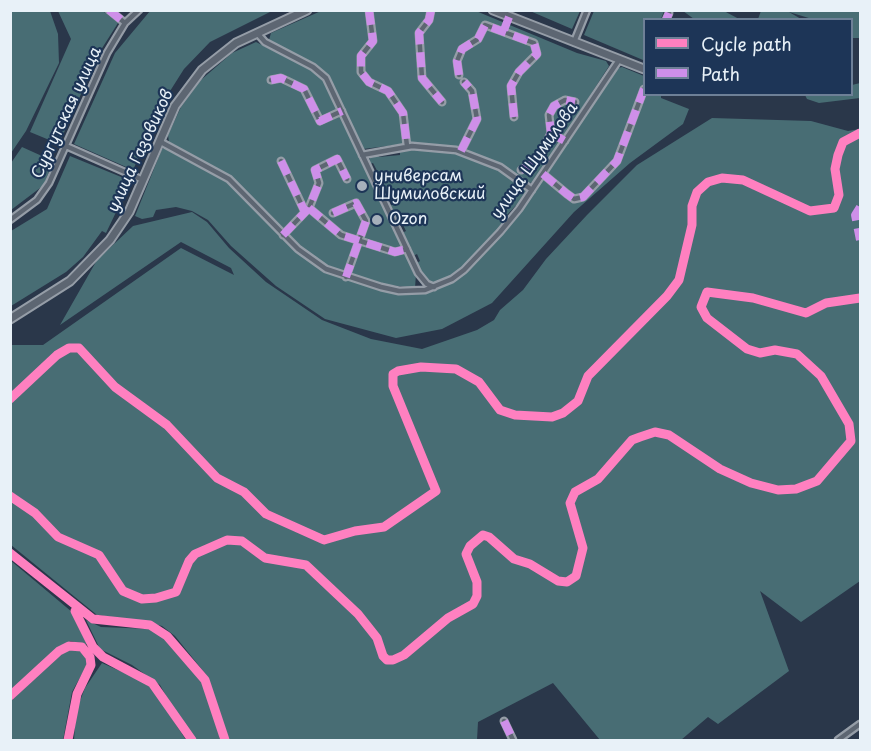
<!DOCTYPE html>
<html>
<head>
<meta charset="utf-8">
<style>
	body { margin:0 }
	#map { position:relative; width:871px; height:751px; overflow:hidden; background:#2a374a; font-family:"Playpen Sans",sans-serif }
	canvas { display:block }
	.frame { position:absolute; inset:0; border:12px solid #e8f1f8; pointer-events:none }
	.legend { position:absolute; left:643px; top:18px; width:210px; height:78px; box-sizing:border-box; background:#1d3557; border:2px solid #6e8097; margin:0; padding:8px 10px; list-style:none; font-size:18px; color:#e8f1f8 }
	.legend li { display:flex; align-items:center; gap:12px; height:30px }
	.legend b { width:30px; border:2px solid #6e8097 }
</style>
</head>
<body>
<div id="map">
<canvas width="871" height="751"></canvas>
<div class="frame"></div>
<ul class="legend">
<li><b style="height:8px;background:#ff80c0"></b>Cycle path</li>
<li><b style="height:8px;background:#ce8fe9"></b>Path</li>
</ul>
</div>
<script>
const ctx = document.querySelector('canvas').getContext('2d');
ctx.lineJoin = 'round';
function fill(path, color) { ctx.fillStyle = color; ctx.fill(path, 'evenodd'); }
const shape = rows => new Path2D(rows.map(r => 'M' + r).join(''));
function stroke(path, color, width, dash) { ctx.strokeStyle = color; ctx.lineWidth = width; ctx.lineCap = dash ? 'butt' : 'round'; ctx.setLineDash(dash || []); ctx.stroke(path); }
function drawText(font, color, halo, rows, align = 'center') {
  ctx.font = font + ' "Playpen Sans",sans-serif'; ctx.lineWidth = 4.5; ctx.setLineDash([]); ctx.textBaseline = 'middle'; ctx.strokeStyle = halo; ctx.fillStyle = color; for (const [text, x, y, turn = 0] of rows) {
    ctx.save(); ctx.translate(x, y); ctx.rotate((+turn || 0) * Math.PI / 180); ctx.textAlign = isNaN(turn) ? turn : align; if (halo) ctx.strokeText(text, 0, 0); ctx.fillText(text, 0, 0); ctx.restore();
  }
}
fill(shape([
	[10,11,50,11,58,34,59,63,26,131,11,153],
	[58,11,103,11,118,23,99,53,59,144,30,132,71,39],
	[150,11,272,11,210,42,184,69,165,99,133,170,74,144,115,53],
	[321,11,476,11,577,53,606,61,609,66,535,181,530,183,492,160,456,147,412,143,363,149,325,72,269,40,271,33],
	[530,11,580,11,572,29],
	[594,11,594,10,664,11,661,19,644,20,643,60,584,35],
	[683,11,724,11,739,19,694,19],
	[761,11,860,11,860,38,852,38,852,20,812,19,789,12,801,19,758,19],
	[256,42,311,69,324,80,416,274,415,288,381,284,342,273,314,259,231,177,169,142,168,135,181,107,201,80,232,53],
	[622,67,644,76,644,94,661,95,661,98,689,109,683,124,630,163,574,212,492,303,442,329,396,338,325,319,276,286,231,246,208,220,192,211,176,207,156,210,153,217,142,219,135,216,162,149,167,148,227,182,296,251,325,271,399,294,435,290,465,273,502,234,522,210,615,69],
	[860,83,860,98,819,103,807,99,805,95,852,94,852,85],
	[712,118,811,121,848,131,860,129,860,581,801,622,760,591,789,671,718,724,708,717,681,740,600,740,553,683,478,722,477,740,229,740,208,677,175,636,162,626,147,622,97,615,11,545,11,345,43,345,181,248,234,275,231,268,181,242,60,325,97,260,133,226,192,212,207,222,229,248,266,282,322,320,371,339,422,349,477,330,494,320,500,310,523,290,546,259,587,215,637,165],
	[22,147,53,161,44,185,11,210,11,163],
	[423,149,453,152,481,161,506,175,526,191,523,198,507,215,509,217,479,251,451,277,435,284,429,282,421,272,417,263,420,261,417,254,413,256,402,233,406,231,400,219,396,220,390,206,393,204,384,187,381,188,378,182,382,180,373,163,370,164,369,161,370,157,377,154,379,157,400,155,400,150],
	[70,156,131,181,106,233,102,231,83,257,66,272,11,306,11,231,47,209],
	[10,560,72,612,90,645,70,641,11,692],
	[86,620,101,627,152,629,174,646,201,680,217,724,220,740,196,740,184,728,160,685,132,665,100,649],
	[75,647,84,651,88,663,72,692,63,740,11,740,11,701,66,649],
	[102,663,138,679,152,688,186,740,74,740,76,711,85,688]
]), '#486d74');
const street = shape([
	[109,10,125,23],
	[369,10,373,41,361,56,361,72,369,82,388,91,403,113,407,146],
	[431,10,429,20,419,33,422,78,442,102],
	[666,20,669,13],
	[257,33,265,42,313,67,326,78,418,273,427,284,434,287],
	[574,42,587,10],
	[459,75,457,61,462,49,478,39,485,25,534,43,537,54,519,72,511,86,514,117],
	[271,80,281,78,304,89,320,121,342,111],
	[551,133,565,141],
	[159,141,229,179,298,249,326,269,381,287,399,291,425,290,452,279,464,270,500,232,519,209,619,60],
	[66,146,143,180],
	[461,151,477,119,472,91,464,82],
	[362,155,412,146,456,150,500,167,532,190],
	[281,161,305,212],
	[521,170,537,161,551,133,549,115,554,106,565,100,575,102],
	[543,174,567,194,574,199,583,197,617,161,644,89],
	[309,208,341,235,395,252,407,249],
	[333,213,356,203,366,221,346,277],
	[10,220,37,200,49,183,107,53,125,23,139,10],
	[283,235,309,208,319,183,315,170,337,159,347,179],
	[504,721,513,740],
	[838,740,860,724]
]);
const secondary = shape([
	[493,10,644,69],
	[10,319,70,281,110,240,129,212,175,106,202,70,236,43,307,10]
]);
stroke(street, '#959da7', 9);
stroke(secondary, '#959da7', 11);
stroke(street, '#5d6672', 4.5);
stroke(secondary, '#5d6672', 7);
stroke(shape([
	[109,10,125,23],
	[369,10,373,41,361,56,361,72,369,82,388,91,403,113,407,146],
	[431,10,429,20,419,33,422,78,442,102],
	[666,20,669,13],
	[504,30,509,17],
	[459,75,457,61,462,49,478,39,485,25,534,43,537,54,519,72,511,86,514,117],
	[271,80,281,78,304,89,320,121,342,111],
	[551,133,565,141],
	[461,151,477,119,472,91,464,82],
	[281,161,305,212],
	[521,170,537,161,551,133,549,115,554,106,565,100,575,102],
	[543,174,567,194,574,199,583,197,617,161,644,89],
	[860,207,855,215,860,240],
	[309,208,341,235,395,252,407,249],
	[333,213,356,203,366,221,346,277],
	[283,235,309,208,319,183,315,170,337,159,347,179],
	[504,721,513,740]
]), '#ce8fe9', 8, [15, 8]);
stroke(shape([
	[10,399,57,355,69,348,79,348,115,387,167,425,217,478,244,492,266,514,324,540,355,531,384,527,436,491,393,386,393,374,398,371,421,367,456,369,479,382,500,410,515,415,552,417,563,413,578,401,588,376,667,296,679,280,692,225,692,206,697,192,708,182,722,178,743,180,810,211,834,208,839,195,835,169,838,155,843,142,860,133],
	[10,496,35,513,58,537,99,555,123,591,142,599,156,598,176,592,189,561,195,554,227,540,242,541,265,558,306,565,358,614,377,638,383,656,387,660,393,660,404,655,448,618,473,604,477,596,477,582,466,554,470,546,483,535,489,537,514,559,530,564,558,581,567,582,576,576,583,548,570,503,575,492,598,479,632,440,640,437,655,432,669,435,720,469,751,483,778,490,796,489,817,481,851,441,849,424,821,376,797,354,775,350,760,353,747,349,707,318,701,307,707,292,753,298,806,313,826,303,860,298],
	[10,553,93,619,150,625,167,636,205,680,225,740],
	[75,611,93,647,103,657,152,683,192,740],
	[10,696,59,651,69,646,82,647,90,657,91,665,77,694,68,740]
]), '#ff80c0', 9);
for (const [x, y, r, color] of [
	[362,186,6,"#a6b0bb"],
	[377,220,6,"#a6b0bb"]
]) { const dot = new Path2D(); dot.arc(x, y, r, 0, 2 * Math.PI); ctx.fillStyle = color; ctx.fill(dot); stroke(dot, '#1d3557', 2); }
drawText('16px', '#e8f1f8', '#1d3557', [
	["Сургутская улица",67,113,-65],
	["улица Газовиков",141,151,-65],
	["улица Шумилова",535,161,-55]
]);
drawText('16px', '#e8f1f8', '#1d3557', [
	["универсам",374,177],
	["Шумиловский",374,195],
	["Ozon",389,220]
], 'left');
</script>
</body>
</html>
